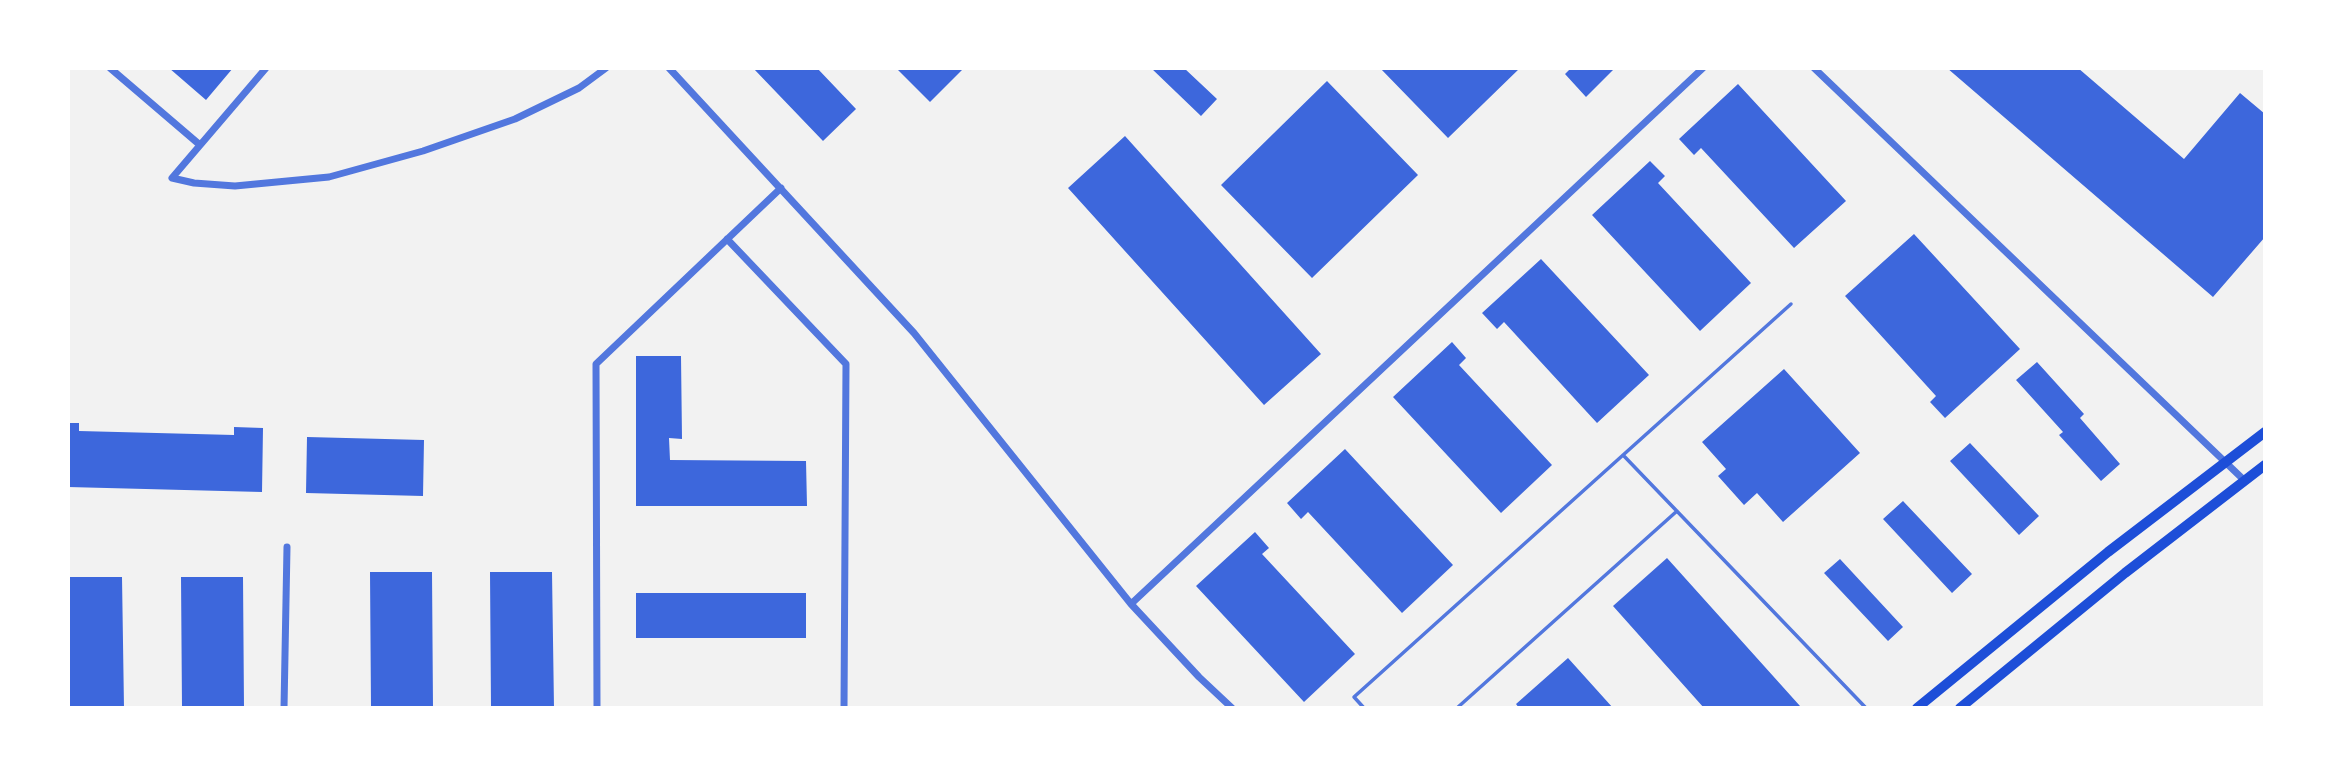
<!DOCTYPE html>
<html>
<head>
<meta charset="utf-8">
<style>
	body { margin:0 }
	#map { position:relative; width:2333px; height:776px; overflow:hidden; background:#f2f2f2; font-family:"PT Sans Narrow",sans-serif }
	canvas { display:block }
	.frame { position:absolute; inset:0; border:70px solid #fff; pointer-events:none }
</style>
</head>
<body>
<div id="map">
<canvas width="2333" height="776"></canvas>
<div class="frame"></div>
</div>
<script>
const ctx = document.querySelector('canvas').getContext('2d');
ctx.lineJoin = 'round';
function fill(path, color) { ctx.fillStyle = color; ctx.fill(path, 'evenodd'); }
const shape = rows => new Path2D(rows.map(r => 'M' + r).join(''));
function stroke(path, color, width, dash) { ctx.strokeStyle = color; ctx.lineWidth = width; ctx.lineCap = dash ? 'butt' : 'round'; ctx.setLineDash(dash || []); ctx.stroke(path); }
fill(shape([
	[169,68,233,68,206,100],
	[753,68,817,68,856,109,823,141],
	[896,68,960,68,962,70,930,102],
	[1151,68,1184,68,1217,99,1201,116],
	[1380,68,1520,68,1448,138],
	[1571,68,1615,68,1586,97,1565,74],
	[1947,68,2078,68,2184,159,2240,93,2265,114,2265,237,2213,297],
	[1327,81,1418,175,1312,278,1221,185],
	[1738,84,1846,201,1794,248,1701,148,1694,155,1679,139],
	[1125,136,1321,354,1264,405,1068,188],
	[1650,161,1665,176,1658,183,1751,283,1700,331,1592,215],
	[1914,234,2020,349,1945,418,1930,402,1936,396,1845,296],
	[1541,259,1649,375,1597,423,1504,322,1497,329,1482,313],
	[1452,342,1466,358,1459,365,1552,465,1501,513,1393,397],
	[636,356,681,356,682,439,669,438,670,460,806,461,807,506,636,506],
	[2037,362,2084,414,2080,418,2120,464,2101,481,2059,435,2063,432,2016,380],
	[1784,369,1860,453,1783,522,1757,493,1744,505,1718,476,1726,469,1702,442],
	[68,423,79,423,79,431,234,435,234,427,263,428,262,492,68,487],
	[307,437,424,440,423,496,306,493],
	[1970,443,2039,516,2019,535,1950,461],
	[1345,449,1453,565,1402,613,1308,512,1301,519,1287,503],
	[1903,501,1972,574,1952,593,1883,519],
	[1255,532,1269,548,1262,554,1355,654,1304,702,1196,586],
	[1667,558,1800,706,1798,708,1704,708,1613,606],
	[1840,559,1903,627,1888,641,1824,573],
	[370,572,432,572,433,708,371,708],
	[490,572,552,572,554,708,491,708],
	[68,577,122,577,124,708,68,708],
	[181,577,243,577,244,708,182,708],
	[636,593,806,593,806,638,636,638],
	[1568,658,1613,708,1519,708,1516,704]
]), '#3d67dc');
stroke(shape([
	[1623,455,1866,708],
	[1364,708,1354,697,1791,304],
	[1457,708,1677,511]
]), '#5277de', 3.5);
stroke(shape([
	[110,68,200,145],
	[266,68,172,178,194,183,235,186,329,177,423,151,515,119,579,88,606,68],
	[669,68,914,333,1131,604,1199,677,1232,708],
	[1814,68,2245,481],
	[727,239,846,364,844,708],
	[1131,604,1703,68],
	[284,708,287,547],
	[597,708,596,364,781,188]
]), '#5277de', 7);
stroke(shape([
	[1917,708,2108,552,2265,432],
	[1960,708,2125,573,2265,465]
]), '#1d4ed8', 10);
</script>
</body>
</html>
